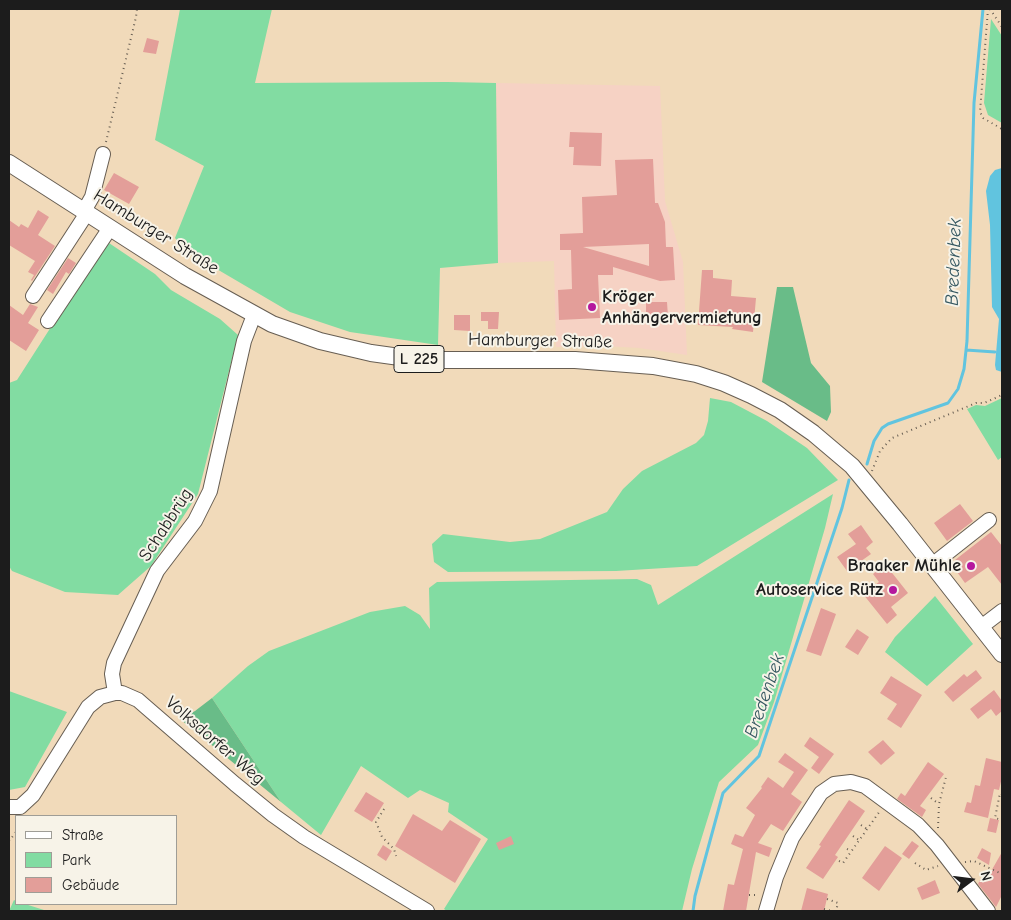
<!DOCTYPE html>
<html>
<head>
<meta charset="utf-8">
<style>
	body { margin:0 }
	#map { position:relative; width:1011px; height:920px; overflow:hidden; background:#f1daba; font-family:"Comic Neue",sans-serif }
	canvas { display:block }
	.frame { position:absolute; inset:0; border:10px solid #1c1c1c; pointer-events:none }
	.legend { position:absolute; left:15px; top:815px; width:162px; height:90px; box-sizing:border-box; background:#f7f3e8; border:1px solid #9f9d96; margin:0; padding:6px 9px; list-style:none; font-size:15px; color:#1c1c1c }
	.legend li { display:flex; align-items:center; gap:10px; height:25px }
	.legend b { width:25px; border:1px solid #9f9d96 }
	.north { position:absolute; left:946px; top:855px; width:50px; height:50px; -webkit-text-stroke:4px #f7f3e8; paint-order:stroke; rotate:75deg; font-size:14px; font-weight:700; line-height:20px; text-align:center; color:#1c1c1c }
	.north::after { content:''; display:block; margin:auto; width:18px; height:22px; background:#1c1c1c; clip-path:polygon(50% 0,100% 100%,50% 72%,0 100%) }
</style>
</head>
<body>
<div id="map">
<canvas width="1011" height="920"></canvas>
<div class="frame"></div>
<ul class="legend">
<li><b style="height:6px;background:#fff"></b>Straße</li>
<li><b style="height:14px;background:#82dca2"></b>Park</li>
<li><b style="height:14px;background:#e39e99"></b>Gebäude</li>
</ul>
<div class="north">N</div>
</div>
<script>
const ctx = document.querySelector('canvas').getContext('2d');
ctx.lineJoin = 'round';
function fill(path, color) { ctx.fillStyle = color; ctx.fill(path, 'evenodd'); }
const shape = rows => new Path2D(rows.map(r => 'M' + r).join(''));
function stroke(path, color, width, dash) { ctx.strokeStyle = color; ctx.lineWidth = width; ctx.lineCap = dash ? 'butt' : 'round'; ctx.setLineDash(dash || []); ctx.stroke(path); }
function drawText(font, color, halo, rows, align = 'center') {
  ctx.font = font + ' "Comic Neue",sans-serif'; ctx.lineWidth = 4; ctx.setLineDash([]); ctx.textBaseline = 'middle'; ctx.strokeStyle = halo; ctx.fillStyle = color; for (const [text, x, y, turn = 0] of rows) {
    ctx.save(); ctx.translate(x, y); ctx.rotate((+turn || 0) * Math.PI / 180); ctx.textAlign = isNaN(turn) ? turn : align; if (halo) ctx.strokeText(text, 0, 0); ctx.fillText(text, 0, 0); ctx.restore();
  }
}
fill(shape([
	[496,83,660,86,665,201,683,262,687,355,639,348,604,346,556,347,554,261,498,263]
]), '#f6d2c4');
fill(shape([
	[180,9,272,9,255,83,447,82,496,83,498,263,440,268,438,345,350,332,290,312,186,251,175,238,204,166,155,140],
	[991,19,1002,36,1002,123,988,115,984,103],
	[106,241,155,274,171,290,220,319,238,335,198,494,151,566,118,595,65,592,12,571,9,566,9,383,17,380],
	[710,398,731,402,767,421,807,448,838,480,697,566,616,571,448,572,434,562,432,544,443,534,510,542,540,539,607,512,623,489,642,471,696,443,704,435,708,421],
	[1002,398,1002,457,998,460,967,409,976,405,985,406],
	[833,494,825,528,774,702,758,745,719,782,692,869,682,911,447,911,444,909,488,839,448,812,449,803,420,790,408,798,361,766,321,835,281,802,212,698,248,666,269,651,370,612,405,606,420,615,430,629,429,588,437,582,637,579,651,585,658,605],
	[935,596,973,644,927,686,885,652,895,637],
	[9,691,67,712,25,787,9,790],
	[14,900,16,901,16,904,25,904,44,910,44,911,9,911]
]), '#82dca2');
fill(shape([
	[777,287,793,287,811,363,830,386,831,412,827,421,762,382],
	[212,698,281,802,180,719,195,711]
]), '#69bc88');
fill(shape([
	[1002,168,1002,372,996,370,995,365,999,319,992,307,990,225,986,191,990,176,995,170]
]), '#61c4df');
stroke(shape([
	[966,350,995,352],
	[867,464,874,441,882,428,888,424,948,403,958,389,964,369,967,341,974,103,983,9],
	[693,911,695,896,723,793,759,756,842,508,849,480]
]), '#61c4df', 3);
fill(shape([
	[147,38,159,41,156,54,143,52],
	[570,132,602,133,601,166,573,165,574,147,569,147],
	[653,159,655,203,658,203,665,222,666,247,673,247,675,280,660,281,613,267,613,275,598,275,600,318,559,320,558,290,572,289,571,250,560,250,560,234,583,233,582,197,617,195,615,160],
	[649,244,649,266,583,247],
	[114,173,139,187,129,204,104,190],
	[38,210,49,217,38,235,55,246,32,281,31,280,34,275,28,272,35,261,9,245,9,220,19,227,21,224,28,228],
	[68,258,76,263,69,274,66,272,53,294,47,290],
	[702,270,713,270,713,278,732,280,731,296,756,298,753,332,732,329,733,327,698,325],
	[646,302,667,302,668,317,646,317],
	[30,304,38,307,28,323,39,330,26,351,9,340,9,305,23,315],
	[481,312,499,312,498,329,488,329,488,321,481,321],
	[454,315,470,315,470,331,454,330],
	[960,504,973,521,947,541,934,523],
	[861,525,873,542,866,548,871,554,847,571,837,557,856,544,848,534],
	[991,532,1002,546,1002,585,988,567,965,583,952,565,957,562,955,560],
	[885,564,908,593,891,607,897,615,887,624,863,594,879,582,873,574],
	[821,608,836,614,821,656,806,651],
	[857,629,869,637,858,655,845,647],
	[976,670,982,678,953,702,944,692,964,674,967,677],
	[891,676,922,695,901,728,887,719,897,704,880,693],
	[994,690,1002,701,1002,711,996,716,991,709,978,719,970,709],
	[810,737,834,754,819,774,811,768,819,757,804,746],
	[883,740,895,753,881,765,868,752],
	[785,753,808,770,791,794,802,802,783,831,771,824,758,843,772,848,769,857,756,852,746,911,723,911,728,884,734,885,743,849,731,844,735,834,743,837,755,815,746,808,762,788,761,787,768,777,783,788,794,772,778,762],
	[986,758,1002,762,1002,777,999,790,994,789,988,818,964,812,967,802,971,803,975,785,980,786],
	[928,762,944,774,920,806,926,810,922,817,897,799,901,793,905,796],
	[366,792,384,803,372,822,354,811],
	[849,800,865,811,835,855,838,857,823,879,806,868,821,846,819,845],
	[413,814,442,831,450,820,481,839,455,883,395,846],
	[990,818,999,820,996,833,987,831],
	[511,836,514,844,499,850,496,843],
	[912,841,919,846,909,859,902,854],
	[383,845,392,851,386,861,377,855],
	[885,846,902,858,879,891,862,878],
	[982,848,991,853,989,865,977,858],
	[1002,852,1002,895,996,907,978,884,980,880,985,882],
	[935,880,940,893,922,900,917,888],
	[807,888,828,894,824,911,801,911]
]), '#e39e99');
const minor = shape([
	[84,211,92,197,103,154],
	[33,296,87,213],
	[48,321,110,228],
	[932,565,989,520],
	[981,627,1002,611],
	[115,693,112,674,114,663,157,571,195,521,210,491,244,341,254,315],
	[9,807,20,807,33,795,88,707,100,697,115,693,122,693,138,700,146,707,235,784,273,815,304,837,427,911],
	[766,911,776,877,792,838,821,793,834,784,851,782,865,786,918,825,937,845,988,911]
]);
const major = shape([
	[9,163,185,276,272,324,320,341,371,353,414,359,442,360,575,360,653,366,696,374,724,383,751,395,780,410,813,433,852,466,900,524,1002,654]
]);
stroke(minor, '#675e53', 16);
stroke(major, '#675e53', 18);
stroke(shape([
	[988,9,980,112,983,118,1002,129],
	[990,9,1002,27],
	[106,142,136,17,137,9],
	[872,471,880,451,892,438,976,403,984,403,1002,395],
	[1002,794,1000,793,995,818,1002,820],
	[931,798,939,804],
	[384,809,376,822,382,837,394,849,396,856],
	[861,825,867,829],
	[938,828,939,804,946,777],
	[853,836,859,840],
	[9,841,16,832],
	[847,849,851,851],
	[839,861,843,863,880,811],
	[965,862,974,861,1002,874],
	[915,863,926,870,938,866],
	[749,895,758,895],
	[827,899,838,903,836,911],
	[824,909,832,911]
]), '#675e53', 2, [1, 4]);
stroke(minor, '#fff', 14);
stroke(major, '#fff', 16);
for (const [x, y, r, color] of [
	[592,307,5,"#b5179e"],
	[971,566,5,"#b5179e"],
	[893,590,5,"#b5179e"]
]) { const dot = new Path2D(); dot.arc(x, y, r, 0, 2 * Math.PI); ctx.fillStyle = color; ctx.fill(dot); stroke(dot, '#f7f3e8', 2); }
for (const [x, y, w] of [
	[419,359,50]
]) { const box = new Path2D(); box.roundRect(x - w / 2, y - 13.5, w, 27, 4); ctx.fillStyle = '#f7f3e8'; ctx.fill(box); stroke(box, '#1c1c1c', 1); }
drawText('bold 16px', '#1c1c1c', null, [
	["L 225",419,359]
]);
drawText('18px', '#1c1c1c', '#f7f3e8', [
	["Hamburger Straße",156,232,32],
	["Hamburger Straße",540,341,1],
	["Schabbrüg",166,525,-57],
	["Volksdorfer Weg",215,741,41]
]);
drawText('bold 18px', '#1c1c1c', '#f7f3e8', [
	["Kröger",602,297,"left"],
	["Anhängervermietung",602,318,"left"],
	["Braaker Mühle",961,566],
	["Autoservice Rütz",883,590]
], 'right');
drawText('italic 19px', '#345760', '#f7f3e8', [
	["Bredenbek",954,262,-88],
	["Bredenbek",765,696,-71]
]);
</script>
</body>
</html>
